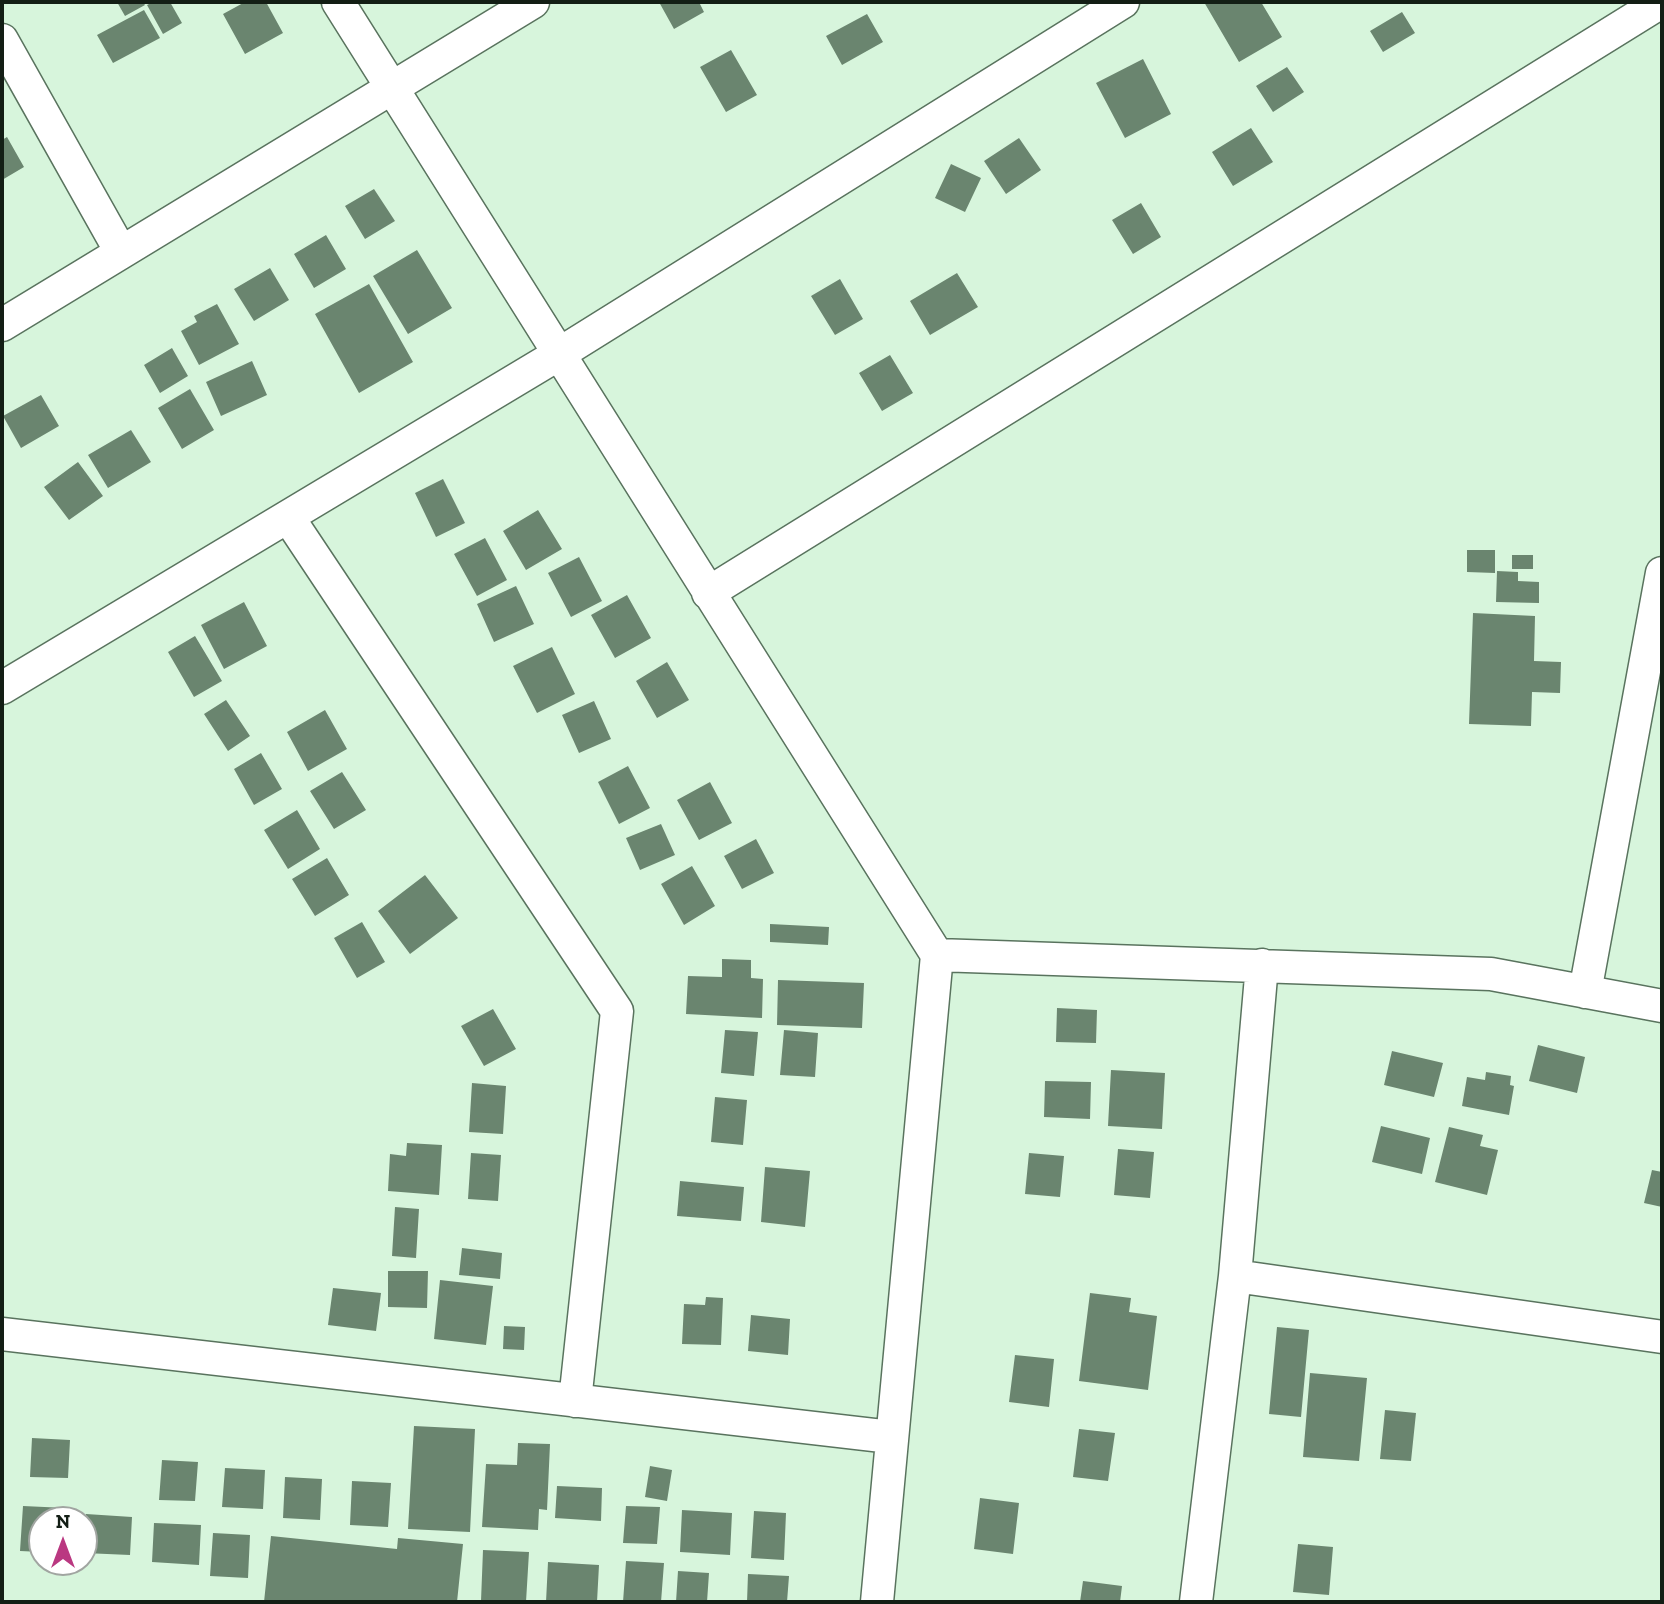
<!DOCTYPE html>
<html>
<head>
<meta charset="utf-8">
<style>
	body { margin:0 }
	#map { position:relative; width:1664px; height:1604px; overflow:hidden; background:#d7f5dc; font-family:"Zilla Slab",serif }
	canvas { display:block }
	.frame { position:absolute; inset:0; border:4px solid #131e15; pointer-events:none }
	.north { position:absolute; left:28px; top:1506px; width:70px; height:70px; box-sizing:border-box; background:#fff; border:2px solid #a1a5a1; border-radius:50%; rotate:0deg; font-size:19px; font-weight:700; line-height:28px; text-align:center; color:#131e15 }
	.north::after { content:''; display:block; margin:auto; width:24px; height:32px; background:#ba3881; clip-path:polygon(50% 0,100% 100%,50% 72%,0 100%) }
</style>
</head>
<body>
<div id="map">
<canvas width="1664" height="1604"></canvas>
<div class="frame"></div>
<div class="north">N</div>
</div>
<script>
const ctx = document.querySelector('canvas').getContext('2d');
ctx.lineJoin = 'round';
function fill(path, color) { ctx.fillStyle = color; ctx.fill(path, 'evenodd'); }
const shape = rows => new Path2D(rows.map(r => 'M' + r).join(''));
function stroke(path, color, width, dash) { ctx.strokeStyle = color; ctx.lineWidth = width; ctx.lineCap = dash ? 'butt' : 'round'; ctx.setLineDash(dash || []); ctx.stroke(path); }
fill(shape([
	[117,2,143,2,145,5,125,16],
	[153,2,170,2,182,23,163,34,147,5],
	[245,2,266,2,283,33,245,54,223,14],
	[659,2,699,2,704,12,674,29],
	[1204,2,1261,2,1282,37,1239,62],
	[144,10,160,38,113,63,97,35],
	[1402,12,1415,33,1383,52,1370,31],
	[867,14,883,42,842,65,826,36],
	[731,50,757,95,726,112,700,67],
	[1143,59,1171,114,1125,138,1096,83],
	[1287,67,1304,92,1273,112,1256,86],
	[1251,128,1273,162,1233,186,1212,152],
	[7,137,24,167,2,180,2,140],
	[1019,138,1041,170,1006,194,984,161],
	[951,164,981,178,965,212,935,198],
	[374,189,395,221,365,239,345,206],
	[1141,203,1161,237,1133,254,1112,220],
	[326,235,346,269,314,288,294,254],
	[417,250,452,308,408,334,373,276],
	[270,268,289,300,254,321,234,289],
	[957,273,978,307,930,335,910,301],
	[840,279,863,319,835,335,811,296],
	[369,284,413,362,359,393,315,314],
	[217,304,239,344,199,365,181,331,197,322,194,316],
	[172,348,188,376,160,393,144,365],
	[890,355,913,393,882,411,859,373],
	[252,361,267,395,221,416,206,382],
	[190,389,214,430,182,449,158,408],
	[41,395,59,426,21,448,3,416],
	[131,430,151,462,108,488,88,455],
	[78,462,103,496,69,520,44,487],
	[443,479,465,523,436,537,415,493],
	[538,510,562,549,526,570,503,531],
	[485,538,507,580,477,596,454,554],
	[1467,550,1495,550,1495,573,1467,572],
	[1512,555,1533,555,1533,569,1512,569],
	[579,557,602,601,571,617,548,573],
	[1497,571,1518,572,1518,581,1539,582,1539,603,1496,602],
	[516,586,534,624,494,642,477,604],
	[627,595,651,638,615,658,591,615],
	[244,602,267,646,224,669,201,625],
	[1473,613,1535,616,1534,661,1561,662,1560,693,1532,692,1531,726,1469,724],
	[195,636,222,681,194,697,168,652],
	[552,647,575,694,537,713,513,666],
	[667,662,689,700,657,718,636,681],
	[226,700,250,736,228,751,204,714],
	[594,701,611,739,579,753,562,715],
	[325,710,347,749,308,771,287,732],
	[261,753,282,789,254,805,234,769],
	[628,766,650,808,619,824,598,782],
	[342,772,366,810,334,829,310,791],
	[710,782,732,823,699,840,677,800],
	[297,810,320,849,288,869,264,830],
	[661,824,675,855,640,870,626,838],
	[756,839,774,873,742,889,724,856],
	[327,858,349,895,315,916,292,879],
	[692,866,715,906,684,925,661,884],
	[425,875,458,918,410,954,378,911],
	[362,922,385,962,357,978,334,938],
	[770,924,829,927,828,945,770,942],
	[722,959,751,960,751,978,763,979,762,1018,686,1014,688,976,722,977],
	[778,980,864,983,862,1028,777,1025],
	[1057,1008,1097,1010,1096,1043,1056,1042],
	[493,1009,516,1049,484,1066,461,1026],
	[725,1030,758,1032,754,1076,721,1073],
	[784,1030,818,1033,815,1077,780,1075],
	[1538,1045,1585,1057,1577,1093,1529,1081],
	[1392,1051,1443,1063,1434,1097,1384,1085],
	[1111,1070,1165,1073,1162,1129,1108,1126],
	[1486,1072,1511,1076,1510,1085,1514,1086,1509,1115,1462,1106,1467,1077,1485,1080],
	[1045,1081,1091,1082,1090,1119,1044,1117],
	[472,1083,506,1086,503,1134,469,1132],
	[715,1097,747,1100,743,1145,711,1142],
	[1381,1126,1430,1138,1422,1174,1372,1162],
	[1449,1127,1483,1135,1480,1146,1498,1150,1487,1195,1435,1182],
	[407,1143,442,1145,439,1195,388,1191,390,1154,406,1156],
	[1118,1149,1154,1152,1150,1198,1114,1195],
	[471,1153,501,1155,498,1201,468,1199],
	[1029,1153,1064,1156,1060,1197,1025,1194],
	[765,1167,810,1171,805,1227,761,1222],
	[1652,1170,1662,1172,1662,1207,1644,1203],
	[680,1181,744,1187,741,1221,677,1216],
	[395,1207,419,1209,416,1258,392,1256],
	[462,1248,502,1253,500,1279,459,1275],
	[388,1271,428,1271,427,1308,388,1307],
	[440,1280,493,1286,486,1345,434,1339],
	[333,1288,381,1293,376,1331,328,1325],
	[1090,1293,1131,1298,1129,1312,1157,1316,1148,1390,1079,1381],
	[706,1297,723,1298,721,1345,682,1344,684,1304,705,1305],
	[751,1315,790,1319,788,1355,748,1351],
	[504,1326,525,1327,524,1350,503,1349],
	[1277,1327,1309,1330,1301,1417,1269,1414],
	[1015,1355,1054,1359,1049,1407,1009,1402],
	[1310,1373,1367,1378,1359,1461,1303,1457],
	[1385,1410,1416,1413,1411,1461,1380,1459],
	[414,1426,475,1429,470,1532,408,1529],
	[1079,1429,1115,1433,1108,1481,1073,1477],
	[32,1438,70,1440,68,1478,30,1477],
	[518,1443,550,1444,547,1510,539,1509,538,1530,482,1527,486,1464,517,1465],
	[162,1460,198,1462,195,1501,159,1500],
	[650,1466,672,1470,667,1501,645,1497],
	[225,1468,265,1470,263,1509,222,1507],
	[285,1477,322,1479,320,1520,283,1518],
	[352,1481,391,1483,388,1527,350,1525],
	[557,1486,602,1488,601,1521,555,1518],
	[980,1498,1019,1503,1013,1554,974,1549],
	[23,1506,66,1508,66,1520,42,1520,42,1552,20,1551],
	[626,1506,660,1507,657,1544,623,1543],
	[682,1510,732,1513,730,1555,680,1552],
	[754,1511,786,1513,784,1560,751,1558],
	[86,1514,132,1517,130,1555,84,1553],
	[154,1523,201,1525,199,1565,152,1562],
	[213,1533,250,1535,248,1578,210,1576],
	[271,1536,397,1549,398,1538,463,1544,457,1602,264,1602],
	[1298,1544,1333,1547,1329,1595,1293,1592],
	[483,1550,529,1552,526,1602,481,1601],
	[626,1561,664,1563,661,1602,623,1602],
	[548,1562,599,1565,597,1602,546,1602],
	[678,1571,709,1573,707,1602,676,1602],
	[748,1574,789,1576,787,1602,747,1602],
	[1083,1581,1122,1586,1120,1602,1080,1602]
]), '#6a856f');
const minor = shape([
	[338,2,937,955,877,1602],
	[2,40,121,252],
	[2,325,533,2],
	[288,517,617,1011,575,1401],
	[708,593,1661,2],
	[2,688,559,354,1123,2],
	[937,955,1491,974,1662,1006],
	[1585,992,1662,573],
	[1235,1276,1662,1337],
	[2,1334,891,1437],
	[1196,1602,1235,1276,1262,965]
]);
stroke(minor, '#59735e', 35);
stroke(minor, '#fff', 32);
</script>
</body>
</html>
